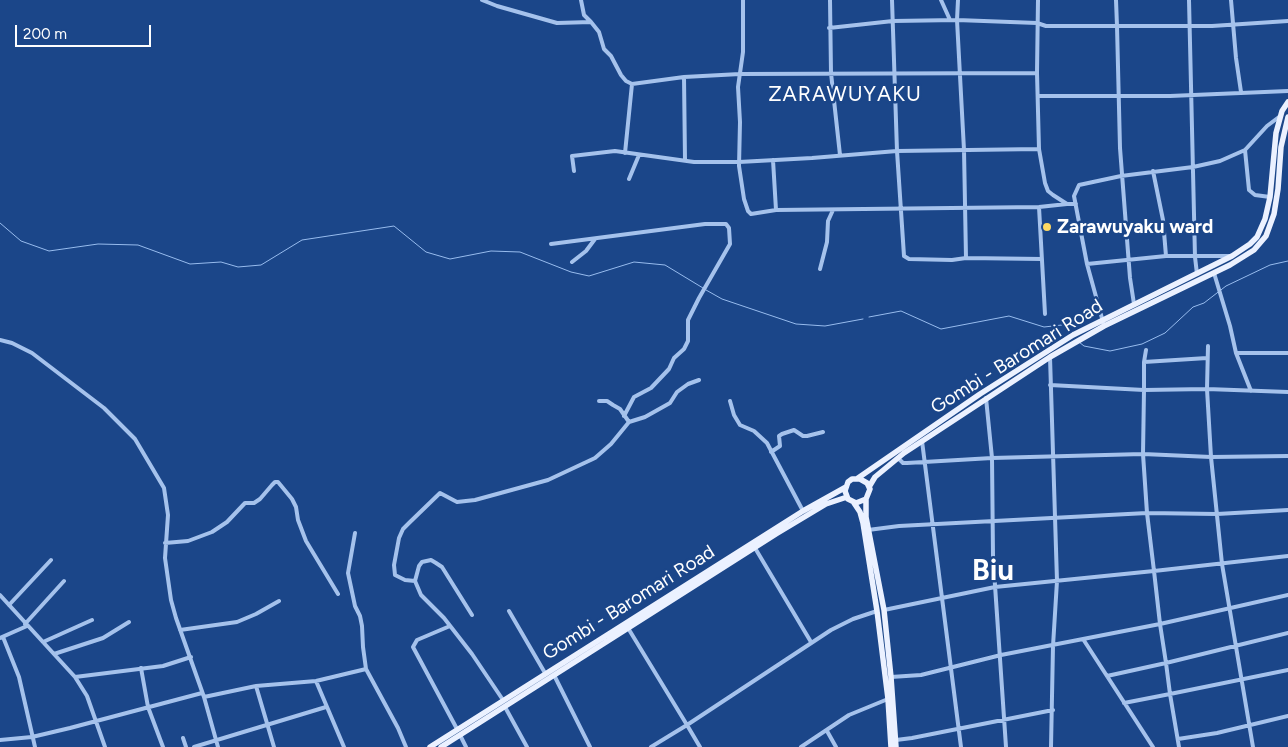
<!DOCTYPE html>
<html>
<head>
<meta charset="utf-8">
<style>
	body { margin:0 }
	#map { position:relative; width:1288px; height:747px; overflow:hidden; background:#1b4689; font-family:Figtree,sans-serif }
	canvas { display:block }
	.scale { position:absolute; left:15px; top:25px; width:136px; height:22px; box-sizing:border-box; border:2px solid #fff; border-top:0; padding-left:6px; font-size:15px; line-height:18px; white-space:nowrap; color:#fff; -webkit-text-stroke:4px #1b4689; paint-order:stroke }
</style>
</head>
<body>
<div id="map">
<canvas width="1288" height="747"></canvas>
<div class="scale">200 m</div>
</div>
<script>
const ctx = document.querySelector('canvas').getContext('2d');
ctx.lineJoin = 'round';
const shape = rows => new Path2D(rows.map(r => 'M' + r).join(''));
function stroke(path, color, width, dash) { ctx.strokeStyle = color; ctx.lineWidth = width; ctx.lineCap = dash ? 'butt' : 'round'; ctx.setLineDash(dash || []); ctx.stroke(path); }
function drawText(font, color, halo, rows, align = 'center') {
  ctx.font = font + ' Figtree,sans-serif'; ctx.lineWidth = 5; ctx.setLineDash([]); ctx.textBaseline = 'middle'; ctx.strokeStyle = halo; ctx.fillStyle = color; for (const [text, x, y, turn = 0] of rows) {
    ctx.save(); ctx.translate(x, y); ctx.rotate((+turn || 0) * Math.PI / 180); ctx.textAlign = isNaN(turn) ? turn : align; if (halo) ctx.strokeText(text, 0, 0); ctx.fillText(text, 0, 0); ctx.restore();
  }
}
stroke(shape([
	[0,223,21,241,49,251,98,244,138,245,190,264,221,262,238,267,261,265,302,240,394,226,426,252,450,259,491,251,520,252,571,272,589,276,634,262,665,265,703,288],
	[706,290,722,299,796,324,825,326,863,319],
	[869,317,901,311,941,329,1009,316,1044,327,1062,325,1069,328,1072,332],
	[1079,342,1084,346,1110,351,1142,344,1165,333,1193,307,1204,303,1226,286,1270,265,1288,261]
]), '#98bcee', 1);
stroke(shape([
	[482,0,497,6,557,23,591,22,599,32,604,49,611,56,621,75,626,81,632,84],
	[581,0,584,15,591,22],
	[743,0,743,52,738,87,740,122,739,166,744,199,748,211,751,214,776,210,1039,207,1067,204],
	[830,0,831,73,840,155],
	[892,0,897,151,904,256,909,259,952,260,966,258,1042,259],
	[941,0,950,20],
	[958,0,957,20,964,150,966,258],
	[1038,0,1037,73,1039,149,1045,183,1048,191,1053,195,1067,204,1076,204],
	[1116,0,1117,26,1212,26,1288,21],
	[1189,0,1195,257,1197,274],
	[1231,0,1236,58,1241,92],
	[829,28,893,21,957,20,1037,23,1046,26,1117,26,1120,148,1130,278,1134,304],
	[684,77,685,160],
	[1038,96,1170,96,1288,91],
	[1245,150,1249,190,1255,195,1270,197],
	[625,153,632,84,684,77,740,74,1037,73],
	[773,160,776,210],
	[574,171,572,156,615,151,694,162,739,162,812,158,897,151,1039,149],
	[1153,171,1163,220,1166,256],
	[629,179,639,155],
	[1039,207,1045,314],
	[551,244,705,224,726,224,729,228,730,244,699,298,688,320,688,341,684,349,674,358,669,369,651,388,634,397,624,416],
	[572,262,586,251,595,239],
	[1087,264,1166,256,1230,256],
	[820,269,827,242,828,221,833,210],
	[1214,273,1230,326,1236,353,1251,391],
	[1103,322,1087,264,1074,196,1079,185,1121,176,1193,167,1220,161,1245,150,1267,126,1279,117],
	[0,340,12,343,32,353,104,408,135,439,164,488,168,515,165,558,171,600,176,618,204,697,218,747],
	[1208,346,1207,389,1211,457,1222,564,1253,747],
	[1146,350,1144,362,1144,390,1207,389,1288,392],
	[1236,353,1288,353],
	[1050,357,1057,581,1053,646,1051,747],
	[1144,362,1207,358],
	[986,398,992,458,993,556,1006,747],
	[599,401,607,401,613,405,620,409,629,422],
	[730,401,734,415,740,425,754,431,767,443,803,511],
	[922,441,961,747],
	[771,452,780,446,779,436,782,434,794,430,803,436,807,436,823,432],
	[898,458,903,463,907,463,992,458,1143,454,1144,390,1050,385],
	[868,530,899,526,1147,513,1143,454,1211,457,1288,456],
	[355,533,348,573,355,606,360,616,362,626,363,647,366,669,398,728,406,747],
	[165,543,188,541,212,532,227,522,245,503,254,503,260,499,272,485,275,482,278,482,292,499,296,507,298,520,306,541,338,594],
	[755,548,811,642],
	[415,581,421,595,444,618,472,654,503,700],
	[0,595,75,677,87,696,105,747],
	[9,605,51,560],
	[884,610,995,587,1154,571,1147,513,1217,514,1288,510],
	[509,611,545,673],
	[472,615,442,567,436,563,431,560,422,562,419,566,415,581,405,580,395,575,394,565,399,538,403,529,409,523,440,493,457,502,475,500,548,480,595,458,611,444,629,422,645,417,670,403,677,392,688,384,699,380],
	[25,624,64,581],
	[450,626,417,640,413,647,457,729],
	[628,628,687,725,831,630,853,619,877,611],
	[180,630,237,622,256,614,279,601],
	[3,637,19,677,35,747],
	[0,638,27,626],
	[1083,639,1153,747],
	[43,642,92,620],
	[54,654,103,638,129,622],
	[141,668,148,707,163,747],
	[554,675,590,747],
	[1107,676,1166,663,1160,624,1288,595],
	[75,677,163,666,191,657],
	[891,677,921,675,1001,655,1160,624,1154,571,1288,556],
	[316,681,344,747],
	[256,686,274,747],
	[204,697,256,686,316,681,366,669],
	[1124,703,1170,694,1166,663,1288,633],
	[505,707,527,747],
	[827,731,836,747],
	[460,735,466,747],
	[183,738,186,747],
	[1178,739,1217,733,1288,716],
	[0,740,32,737,70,728,202,693],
	[896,740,912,738,1053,710],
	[194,747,326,707],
	[651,747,687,725,700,747],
	[801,747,849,715,888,699],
	[1179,747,1170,694,1288,670]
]), '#a5c2ec', 4);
stroke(shape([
	[858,478,980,394,1073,335,1232,256,1250,244,1257,237,1265,219,1270,197,1276,133,1282,111,1288,102],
	[869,487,875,477,904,453,1050,357,1104,326,1230,265,1254,250,1266,236,1274,214,1278,189,1281,147,1288,117],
	[866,499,856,503,848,499,845,491,848,482,852,479,860,479,867,483,870,489,866,499,866,517,884,610,891,677,896,747],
	[854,503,860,512,863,523,877,611,888,699,891,747],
	[430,747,803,511,846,487],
	[441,747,776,534,826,504,847,497]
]), '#ebf1ff', 5.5);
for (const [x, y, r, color] of [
	[1047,227,5,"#fdd862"]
]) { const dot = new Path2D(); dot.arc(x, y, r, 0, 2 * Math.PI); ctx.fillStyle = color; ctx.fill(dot); stroke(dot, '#1b4689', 2); }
drawText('bold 19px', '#fff', '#1b4689', [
	["Zarawuyaku ward",1057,227]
], 'left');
drawText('19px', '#fff', '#1b4689', [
	["Gombi - Baromari Road",1017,357,-32],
	["Gombi - Baromari Road",629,603,-32]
]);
ctx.letterSpacing = '1px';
drawText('21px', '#fff', '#1b4689', [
	["ZARAWUYAKU",845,95]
]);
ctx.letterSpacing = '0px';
drawText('bold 29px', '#fff', '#1b4689', [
	["Biu",993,572]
]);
</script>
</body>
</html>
